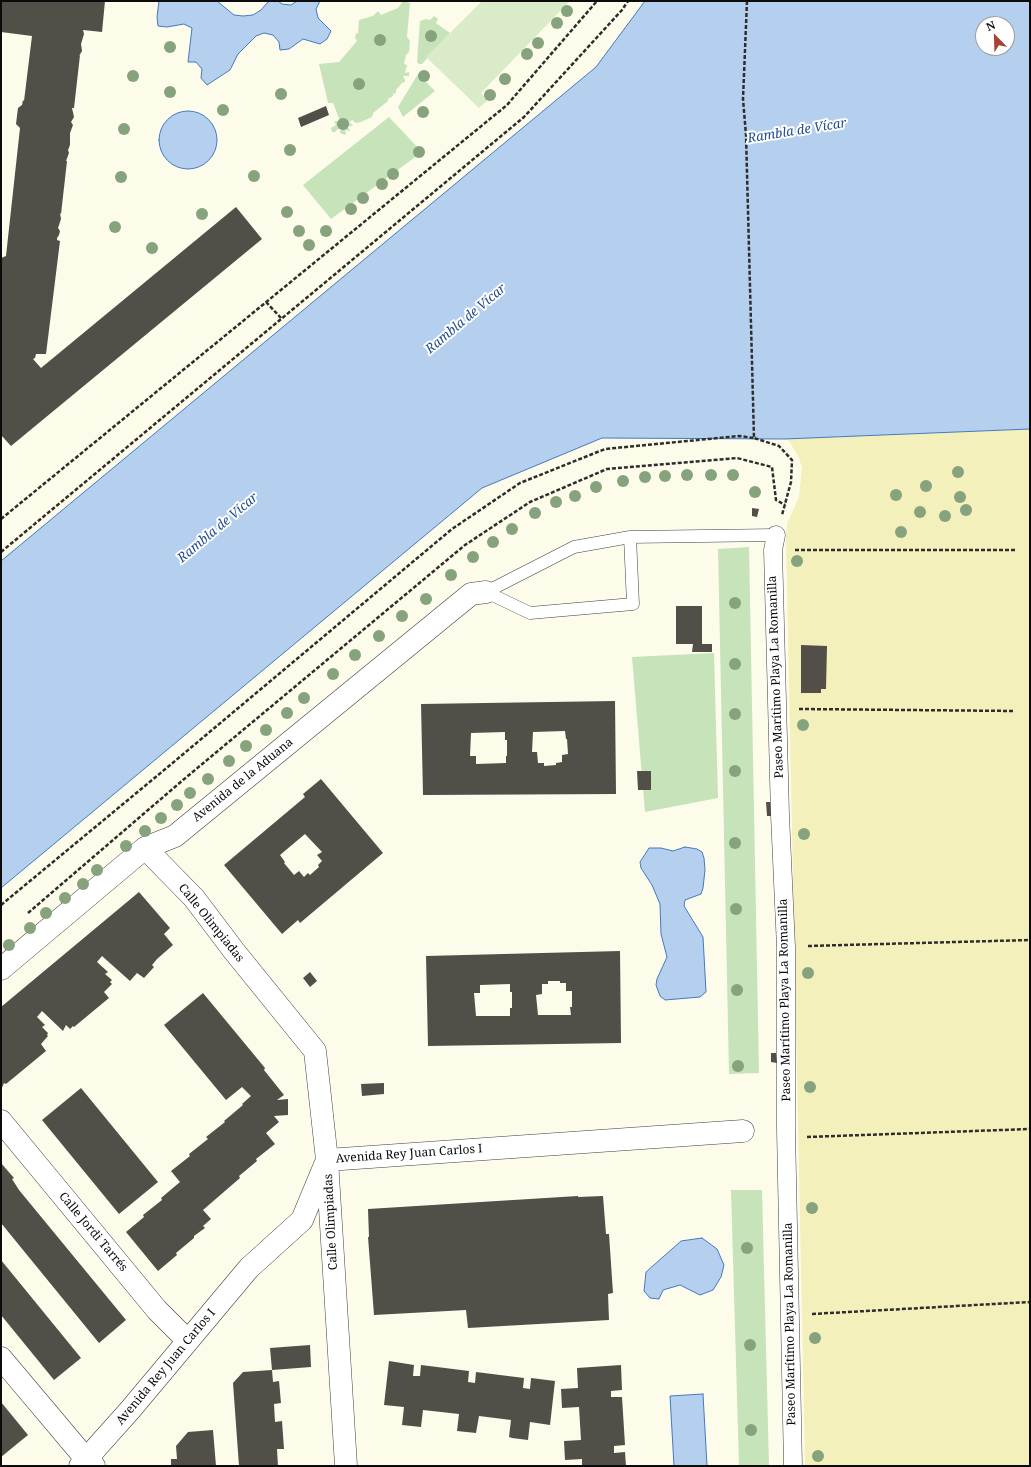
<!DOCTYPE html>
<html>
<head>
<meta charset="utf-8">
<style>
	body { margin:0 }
	#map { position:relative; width:1031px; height:1467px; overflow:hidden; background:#fdfceb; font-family:"Noto Serif",serif }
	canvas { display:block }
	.frame { position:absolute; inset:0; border:2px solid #0b0b0b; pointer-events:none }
	.north { position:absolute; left:975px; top:16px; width:40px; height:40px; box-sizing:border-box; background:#fff; border:1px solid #9d9d9d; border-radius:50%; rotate:337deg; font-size:11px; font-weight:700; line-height:16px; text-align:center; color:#0b0b0b }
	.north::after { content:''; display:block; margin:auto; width:14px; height:18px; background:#aa4233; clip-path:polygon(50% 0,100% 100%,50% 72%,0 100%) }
</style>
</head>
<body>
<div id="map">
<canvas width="1031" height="1467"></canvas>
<div class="frame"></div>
<div class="north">N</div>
</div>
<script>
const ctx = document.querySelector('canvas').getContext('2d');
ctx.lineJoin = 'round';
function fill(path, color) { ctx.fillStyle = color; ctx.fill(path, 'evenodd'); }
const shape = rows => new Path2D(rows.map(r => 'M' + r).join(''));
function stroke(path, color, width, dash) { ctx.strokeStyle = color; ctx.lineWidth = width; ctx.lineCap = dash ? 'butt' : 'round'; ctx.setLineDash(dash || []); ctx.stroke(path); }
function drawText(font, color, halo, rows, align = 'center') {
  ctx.font = font + ' "Noto Serif",serif'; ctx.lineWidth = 4; ctx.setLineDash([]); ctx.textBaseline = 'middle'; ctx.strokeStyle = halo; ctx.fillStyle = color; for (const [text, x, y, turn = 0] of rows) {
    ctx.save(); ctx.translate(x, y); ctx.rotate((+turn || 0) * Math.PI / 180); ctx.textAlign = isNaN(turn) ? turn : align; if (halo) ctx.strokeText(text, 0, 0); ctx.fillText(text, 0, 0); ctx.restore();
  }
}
fill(shape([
	[403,1,410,3,407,37,410,41,409,52,406,55,404,64,407,65,405,73,409,72,409,76,403,76,405,80,405,82,402,83,396,90,396,93,393,94,393,96,388,99,388,101,373,113,372,117,361,122,356,123,352,120,349,122,353,126,349,126,348,127,350,131,345,130,346,133,345,135,340,133,341,129,340,128,337,130,335,132,332,132,331,128,336,125,334,121,340,121,333,103,328,103,319,64,339,62,357,41,355,38,356,33,358,34,359,20,373,16,378,11,381,15,398,8],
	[434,16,438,19,436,23,450,33,422,64,419,64,417,62,420,21,426,19,430,20],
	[418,74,435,91,403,117,398,107],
	[389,117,422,152,331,219,303,185],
	[749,547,759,1073,729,1074,718,549],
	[714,653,718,798,645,812,632,657],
	[731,1190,762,1190,769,1466,739,1466]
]), '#c7e3b9');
fill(shape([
	[1030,429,1030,1466,805,1466,786,537,787,524,799,497,802,467,798,456,789,441,784,439]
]), '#f3f0bc');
fill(shape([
	[482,1,570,1,481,93,488,100,479,108,426,57]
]), '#daebc9');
const water = shape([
	[159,1,217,1,234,15,243,16,253,15,261,10,267,3,270,1,278,1,282,4,291,5,297,1,320,1,316,9,318,18,331,31,327,39,320,44,303,39,289,49,280,50,279,42,273,35,264,33,256,36,238,54,230,70,207,85,201,78,202,69,196,62,188,62,192,28,184,24,167,27,158,26,157,17,159,1],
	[645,1,1030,1,1030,429,784,439,602,438,482,488,1,888,1,561,596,67,645,1],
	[983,24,1007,24,1007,48,983,48,983,24],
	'159 140a29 29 0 1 1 58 0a29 29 0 1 1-58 0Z',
	[685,847,697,849,702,852,704,858,705,870,703,888,701,894,685,900,684,906,703,937,706,992,700,997,665,1000,660,996,656,985,657,979,667,957,661,934,660,904,652,885,641,868,640,862,649,848,661,848,673,851,685,847],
	[702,1238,717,1249,724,1265,721,1277,713,1290,700,1295,680,1285,663,1290,659,1299,650,1298,644,1291,646,1272,681,1241,702,1238],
	[703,1394,707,1466,674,1466,670,1396,703,1394]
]);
fill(water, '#b5cfee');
stroke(water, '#4579bd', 1);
fill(shape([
	[1,1,105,1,102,32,83,30,84,34,81,44,82,51,79,56,80,55,74,108,72,108,74,117,71,122,73,125,70,133,70,145,68,150,69,153,66,161,67,161,61,214,60,213,61,219,58,228,60,231,59,235,57,238,57,240,60,241,46,354,36,354,35,358,33,359,41,368,236,207,262,239,11,446,1,435,1,258,6,256,20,128,16,124,18,108,22,105,23,100,24,101,32,36,1,32],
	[326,106,329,115,301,127,298,118],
	[752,508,759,509,757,517,752,516],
	[676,606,702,606,702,644,712,644,712,652,692,652,693,644,676,644],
	[801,645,827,646,826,689,821,689,821,693,801,693],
	[615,701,616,794,423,795,421,704],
	[565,731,566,739,567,739,568,754,562,755,562,762,556,763,556,765,544,766,544,763,538,763,537,752,532,752,533,732],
	[505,732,505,740,507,740,507,756,506,756,506,763,476,764,476,756,470,756,471,733],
	[637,771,651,771,651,790,638,790],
	[321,779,383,853,300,923,298,920,282,934,224,865,305,797,303,794],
	[305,834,322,852,317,855,322,861,318,865,319,867,310,875,308,873,304,877,299,871,294,875,284,863,285,862,280,855],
	[766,802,774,802,775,816,767,816],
	[139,892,170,928,164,934,173,945,157,959,152,965,154,967,144,978,137,973,130,981,102,956,97,962,108,972,105,974,112,980,110,982,112,984,104,992,109,998,74,1027,73,1026,70,1029,66,1025,63,1031,42,1011,37,1017,45,1025,42,1027,48,1033,47,1035,48,1036,41,1044,46,1051,6,1084,4,1083,1,1090,1,1007],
	[620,951,621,1043,428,1046,426,956],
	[548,981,560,981,560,983,566,983,566,991,572,991,572,1007,570,1007,571,1015,538,1015,536,995,542,994,542,984,548,984],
	[510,984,510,992,512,992,512,1008,510,1008,510,1016,476,1016,474,993,480,993,480,985],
	[310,972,317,981,310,987,303,978],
	[203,993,265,1068,264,1070,284,1095,277,1100,288,1099,288,1115,274,1116,279,1122,266,1133,275,1144,256,1159,257,1161,239,1176,240,1178,203,1210,211,1219,203,1226,205,1228,194,1236,194,1238,176,1253,177,1255,158,1271,126,1232,144,1217,143,1215,162,1200,161,1198,180,1182,171,1171,190,1156,189,1154,208,1139,206,1137,225,1122,224,1121,243,1105,242,1104,251,1096,242,1087,226,1100,164,1025],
	[771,1053,776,1053,777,1063,771,1062],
	[384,1083,384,1094,362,1096,361,1084],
	[81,1088,158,1182,119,1214,42,1120],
	[1,1163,14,1178,12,1179,19,1190,126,1320,99,1343,1,1223],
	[578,1196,578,1197,603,1196,606,1234,609,1234,613,1293,608,1294,609,1320,468,1328,466,1310,374,1315,368,1237,369,1237,368,1209],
	[1,1260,81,1358,54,1380,1,1315],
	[310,1345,311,1367,272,1370,273,1382,279,1381,281,1403,274,1404,275,1422,282,1421,284,1449,277,1449,278,1466,239,1466,233,1383,243,1372,272,1370,270,1348],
	[389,1361,414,1365,413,1376,420,1376,421,1365,469,1371,468,1382,475,1383,476,1372,524,1378,523,1388,530,1389,531,1378,555,1381,550,1425,530,1422,528,1440,512,1438,509,1437,511,1420,479,1416,476,1433,457,1431,459,1414,423,1410,421,1427,402,1425,404,1407,384,1405],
	[621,1365,622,1390,611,1391,611,1397,622,1397,625,1445,614,1446,614,1453,625,1452,626,1466,582,1466,582,1459,565,1460,564,1441,581,1440,579,1407,562,1408,561,1389,578,1388,577,1368],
	[1,1402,28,1435,1,1457],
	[213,1430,216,1466,171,1466,171,1459,177,1459,176,1446,188,1432]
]), '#524e48');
const service = shape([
	[486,592,574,547,630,537,776,535],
	[486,592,530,613,633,604,630,537]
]);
const pedestrian = shape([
	[776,535,773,550,780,815,786,947,786,1130,793,1466]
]);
const minor = shape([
	[145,848,194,898,234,951,315,1051,327,1160,346,1466],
	[1,969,145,848,175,836,471,594,486,592],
	[1,1121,157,1310,188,1341],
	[1,1358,86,1459,94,1466],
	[80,1466,130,1410,249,1268,302,1220,327,1160,743,1131]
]);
stroke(service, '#3e3e3e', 13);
stroke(pedestrian, '#3e3e3e', 19);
stroke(minor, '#3e3e3e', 23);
stroke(shape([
	[747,1,743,99,746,135,754,438,779,446,792,460,791,482,782,515],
	[266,302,281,318],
	[1,519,507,105,597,1],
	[795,550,1017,550],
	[1,552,524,117,622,10,628,1],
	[799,709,1015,711],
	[1,905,169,766,452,529,520,483,605,449,739,436,754,438],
	[28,913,183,780,465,545,530,502,607,469,737,458,772,467,776,500,785,505],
	[808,946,1030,940],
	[807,1137,1030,1129],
	[812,1314,1030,1302]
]), '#2d2d2d', 2.5, [4, 2]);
stroke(service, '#fff', 12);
stroke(pedestrian, '#fff', 18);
stroke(minor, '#fff', 22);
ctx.fillStyle = '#86a37d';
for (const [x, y] of [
	[567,11],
	[557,23],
	[431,36],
	[380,40],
	[538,43],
	[170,47],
	[527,54],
	[133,76],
	[424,76],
	[505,79],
	[359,84],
	[170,92],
	[281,94],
	[490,95],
	[223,110],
	[423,112],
	[343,124],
	[124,129],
	[290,150],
	[419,152],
	[393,174],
	[254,176],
	[121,177],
	[382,184],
	[363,198],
	[351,209],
	[287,212],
	[202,214],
	[115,227],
	[299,231],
	[326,231],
	[309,245],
	[152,248],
	[958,472],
	[687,475],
	[711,475],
	[733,475],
	[665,476],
	[645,477],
	[623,481],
	[926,486],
	[596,487],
	[755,492],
	[896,495],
	[575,496],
	[960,497],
	[556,502],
	[966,510],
	[920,512],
	[535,513],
	[945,516],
	[512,529],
	[901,532],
	[493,542],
	[473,557],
	[797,561],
	[451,575],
	[426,599],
	[735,603],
	[402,616],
	[379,636],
	[355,655],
	[735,664],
	[333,674],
	[304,698],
	[287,713],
	[735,714],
	[803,725],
	[266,730],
	[246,746],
	[229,761],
	[735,771],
	[208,779],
	[190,793],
	[177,805],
	[161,818],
	[145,831],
	[804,834],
	[735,843],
	[126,846],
	[97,870],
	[83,884],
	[65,898],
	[736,909],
	[46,913],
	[30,928],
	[9,945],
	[808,973],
	[737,990],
	[738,1066],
	[810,1087],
	[812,1208],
	[747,1248],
	[815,1338],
	[750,1345],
	[751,1430],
	[818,1456]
]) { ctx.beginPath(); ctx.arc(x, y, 6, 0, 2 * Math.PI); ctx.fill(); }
drawText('12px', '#0b0b0b', '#fff', [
	["Paseo Marítimo Playa La Romanilla",776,677,-92],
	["Avenida de la Aduana",243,780,-39],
	["Calle Olimpiadas",211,923,51],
	["Paseo Marítimo Playa La Romanilla",785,1000,-91],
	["Avenida Rey Juan Carlos I",409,1154,-4],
	["Calle Olimpiadas",331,1222,-93],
	["Calle Jordi Tarrés",93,1232,50],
	["Paseo Marítimo Playa La Romanilla",790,1324,-91],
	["Avenida Rey Juan Carlos I",166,1367,-50]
]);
drawText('italic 13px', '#234d8d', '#fff', [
	["Rambla de Vícar",797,131,-9],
	["Rambla de Vícar",466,319,-40],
	["Rambla de Vícar",218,528,-40]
]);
</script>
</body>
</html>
